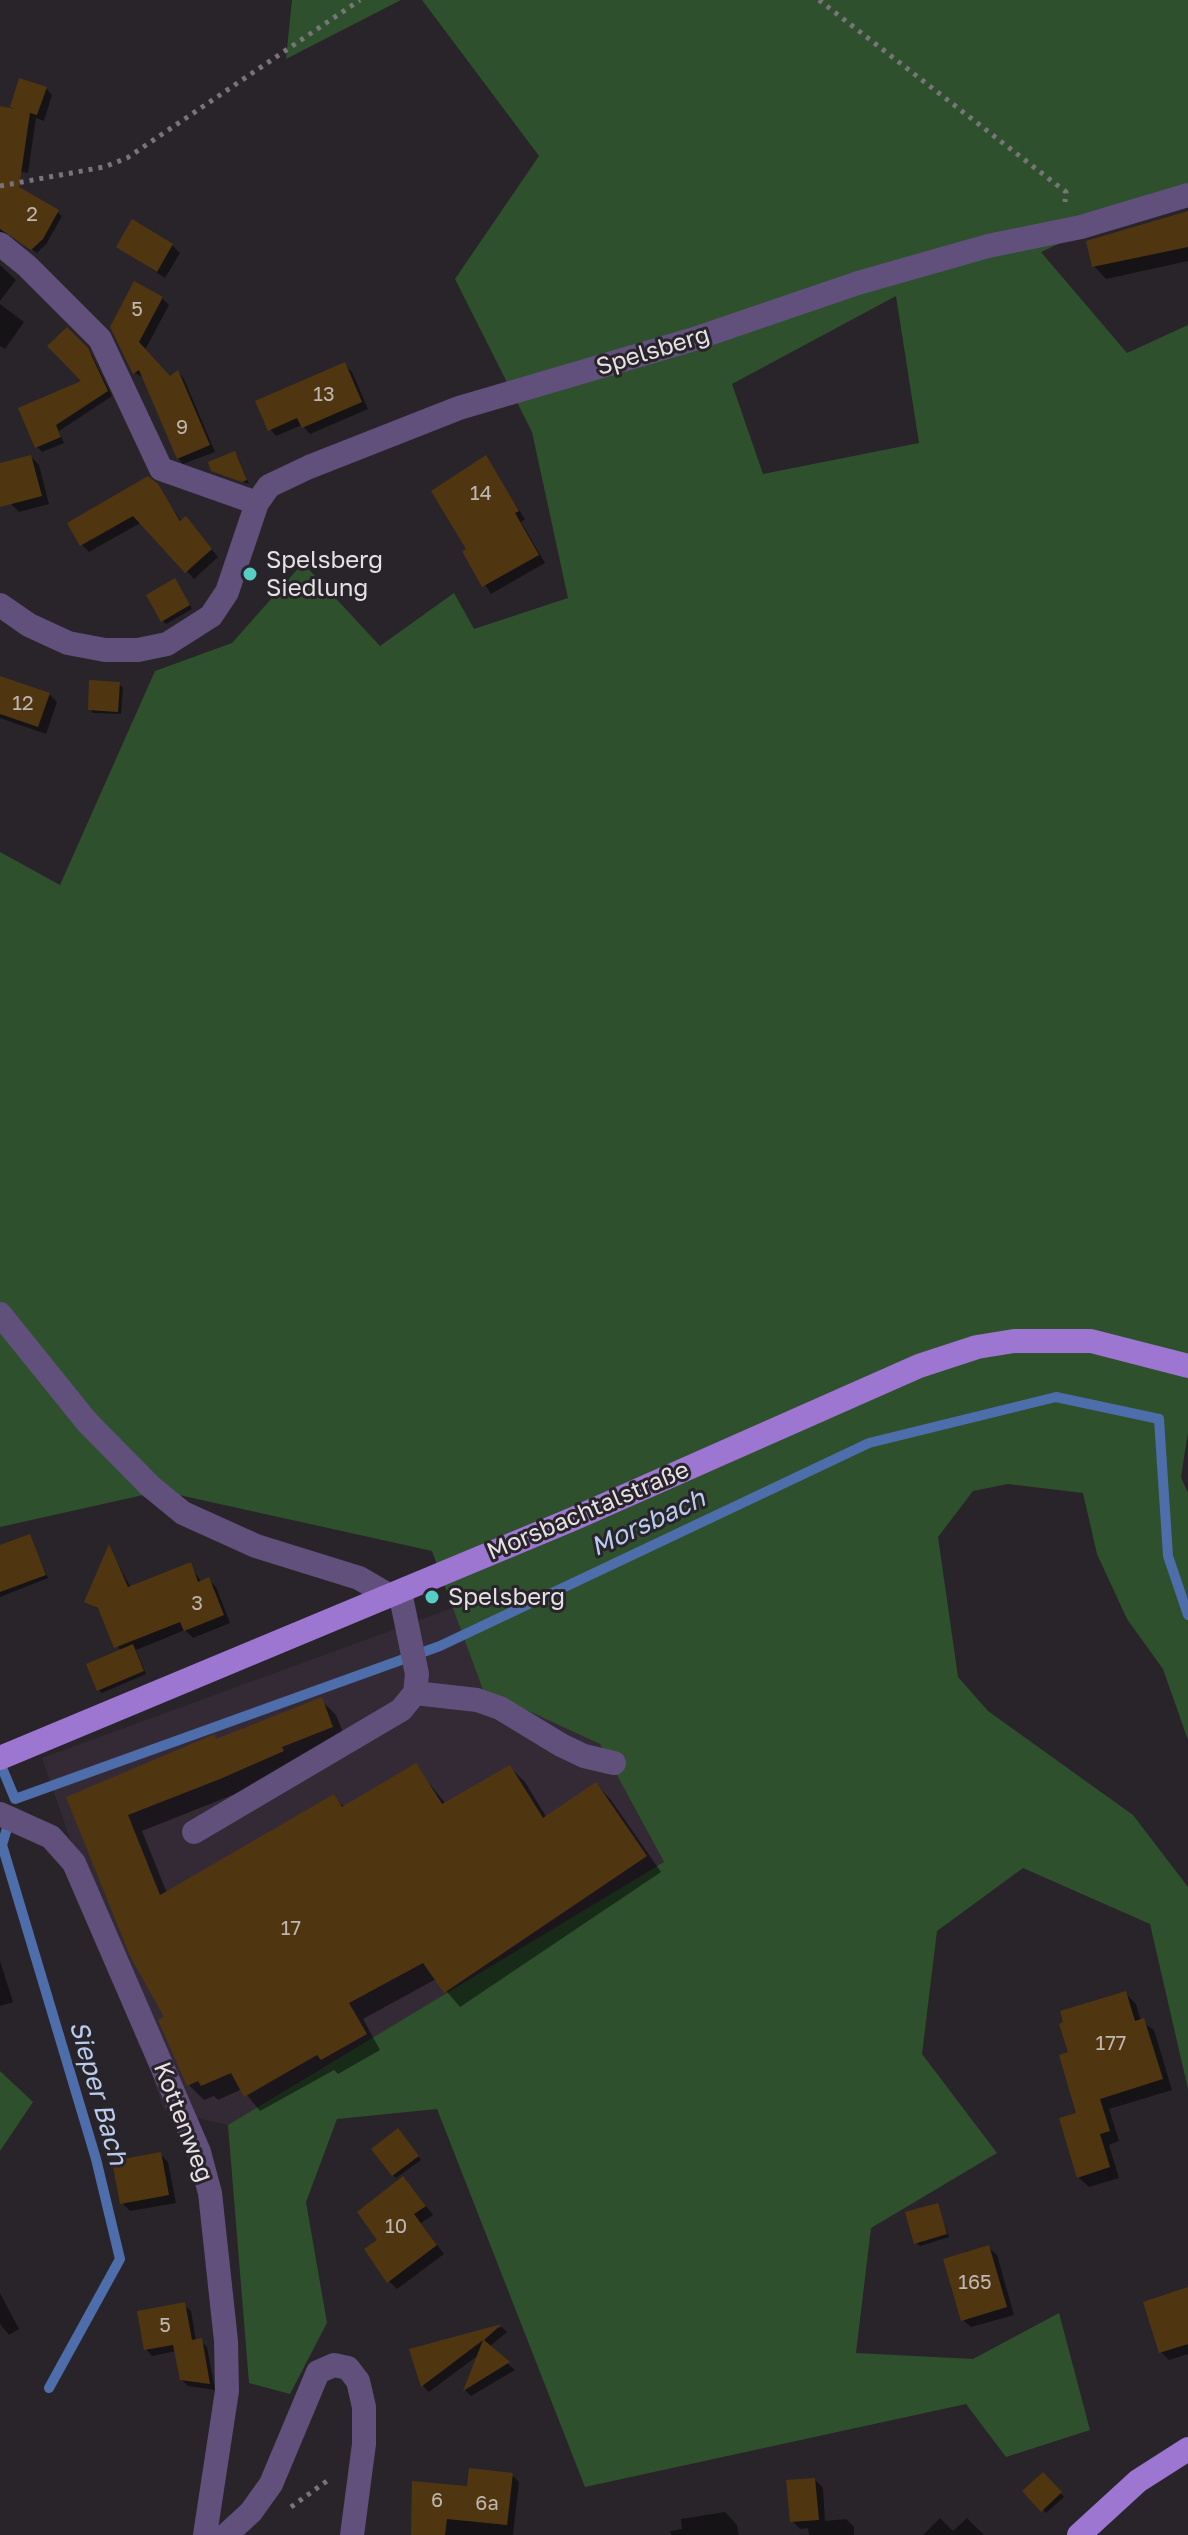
<!DOCTYPE html>
<html>
<head>
<meta charset="utf-8">
<style>
	body { margin:0 }
	canvas { display:block; background:#29232a }
</style>
</head>
<body>
<canvas width="1188" height="2535"></canvas>
<script>
const ctx = document.querySelector('canvas').getContext('2d');
ctx.lineJoin = 'round';
function fill(path, color) { ctx.fillStyle = color; ctx.fill(path, 'evenodd'); }
const shape = rows => new Path2D(rows.map(r => 'M' + r).join(''));
function stroke(path, color, width, dash) { ctx.strokeStyle = color; ctx.lineWidth = width; ctx.lineCap = dash ? 'butt' : 'round'; ctx.setLineDash(dash || []); ctx.stroke(path); }
function drawText(font, color, halo, rows, align = 'center') {
  ctx.font = font + ' "Golos Text",sans-serif'; ctx.lineWidth = 6; ctx.setLineDash([]); ctx.textBaseline = 'middle'; ctx.strokeStyle = halo; ctx.fillStyle = color; for (const [text, x, y, turn = 0] of rows) {
    ctx.save(); ctx.translate(x, y); ctx.rotate((+turn || 0) * Math.PI / 180); ctx.textAlign = isNaN(turn) ? turn : align; if (halo) ctx.strokeText(text, 0, 0); ctx.fillText(text, 0, 0); ctx.restore();
  }
}
fill(shape([
	[453,1608,483,1690,600,1744,664,1863,228,2125,164,2110,42,1758]
]), '#342a35');
fill(shape([
	[292,0,401,0,286,59],
	[422,0,1188,0,1188,184,1041,252,1127,353,1188,325,1188,1432,1181,1477,1188,1493,1188,1740,1163,1669,1127,1619,1097,1554,1083,1493,1008,1484,973,1491,938,1537,958,1677,988,1711,1133,1815,1188,1887,1188,2089,1150,1924,1023,1868,937,1931,922,2054,997,2153,871,2228,856,2353,973,2359,1059,2313,1090,2430,1006,2457,966,2404,585,2487,437,2109,337,2119,306,2202,327,2323,290,2394,249,2383,228,2125,664,1862,600,1744,483,1690,432,1551,161,1491,0,1527,0,852,60,885,155,671,232,643,303,563,380,646,454,593,474,629,568,598,532,432,455,279,539,156],
	[896,296,919,443,763,474,732,384],
	[0,2071,33,2102,0,2151]
]), '#2e502d');
fill(shape([
	[46,88,52,95,44,121,36,118,28,173,0,168,0,108,16,111,12,107],
	[57,212,62,216,47,243,37,253,9,233,0,237,0,217],
	[1188,213,1188,261,1106,279,1094,266],
	[172,245,180,253,165,278,118,247],
	[0,265,16,280,0,301],
	[162,298,169,305,145,350,170,379,178,372,184,379,215,452,183,464,177,457,144,378,135,373,112,328],
	[0,304,24,322,5,349,0,346],
	[67,330,92,355,112,396,59,431,64,443,42,452,37,447,85,382],
	[345,365,352,372,368,409,310,434,302,425,276,436,270,429],
	[234,453,238,457,249,484,213,470],
	[31,457,39,465,49,504,19,512,11,504],
	[485,458,525,519,521,522,545,563,491,594,465,552,469,550],
	[157,485,182,522,193,527,218,557,194,579,142,522,89,552,81,544],
	[178,584,192,609,166,624,163,621],
	[0,678,49,694,57,702,46,734,0,718],
	[119,684,123,688,121,714,93,713,90,709],
	[30,1536,48,1578,0,1597,0,1547],
	[109,1548,131,1588,190,1565,202,1583,209,1580,216,1587,230,1623,193,1638,185,1630,136,1650,146,1674,102,1693,98,1690,121,1652,102,1612,87,1601],
	[321,1700,336,1715,347,1742,235,1794,142,1831,167,1893,334,1797,345,1808,415,1766,446,1804,510,1767,525,1782,547,1818,596,1784,611,1800,661,1872,460,2007,436,1979,363,2019,380,2050,338,2074,334,2070,260,2111,242,2089,218,2100,214,2096,204,2100,189,2085,167,2018,69,1798,214,1737,218,1740],
	[0,1961,13,2002,0,2006],
	[1125,1993,1136,2004,1141,2021,1154,2030,1172,2090,1109,2109,1119,2141,1109,2145,1119,2178,1089,2187,1078,2177,1079,2114,1070,2053],
	[402,2134,421,2160,396,2178,393,2175],
	[160,2154,168,2162,176,2203,130,2211,122,2203],
	[411,2186,433,2215,421,2223,444,2254,397,2289,389,2281,380,2240],
	[937,2205,949,2237,920,2246,916,2243],
	[989,2248,997,2255,1014,2315,971,2327,963,2320],
	[1188,2290,1188,2354,1169,2360,1161,2352],
	[0,2293,19,2329,9,2335,0,2324],
	[184,2305,191,2311,196,2341,201,2341,207,2347,215,2390,188,2386,181,2379,176,2351,152,2356,146,2349],
	[502,2327,507,2332,489,2347,515,2370,471,2396,465,2390,480,2354,429,2392,423,2386,412,2350],
	[512,2475,519,2482,513,2535,412,2535,414,2483,468,2489],
	[1043,2475,1064,2497,1046,2513,1025,2491],
	[815,2480,823,2488,825,2521,846,2519,854,2527,854,2535,809,2535,808,2528,800,2529,792,2521],
	[725,2512,737,2525,739,2535,671,2535,670,2531,682,2529,681,2519],
	[940,2518,953,2531,967,2518,984,2535,923,2535]
]), '#0007');
stroke(shape([
	[0,1763,15,1799,440,1646,869,1443,1056,1397,1159,1419,1168,1556,1188,1615],
	[10,1818,2,1845,96,2159,120,2259,49,2388]
]), '#4e6dab', 10);
fill(shape([
	[19,78,47,87,37,115,30,113,19,187,59,210,43,239,31,250,0,229,0,106,15,109,10,107],
	[1188,211,1188,247,1092,267,1086,241],
	[132,219,173,244,157,272,116,247],
	[134,281,163,297,139,342,170,376,178,370,210,445,177,459,139,370,133,374,110,327],
	[67,327,88,348,108,391,56,425,61,437,35,448,18,408,81,381,47,346],
	[345,362,362,402,302,428,297,418,268,431,255,401],
	[235,451,247,480,242,482,211,471,208,462],
	[31,455,42,496,0,507,0,463],
	[486,455,519,511,515,513,539,555,482,587,462,551,466,549,431,491],
	[148,476,158,484,180,521,186,516,212,549,185,573,133,516,80,546,67,523],
	[175,578,190,605,161,622,146,595],
	[0,676,50,693,38,727,0,714],
	[89,680,120,682,118,712,88,710],
	[30,1534,46,1575,0,1592,0,1545],
	[109,1544,128,1587,191,1562,198,1582,209,1577,224,1615,184,1631,180,1622,114,1648,98,1608,84,1602],
	[133,1644,144,1671,97,1691,86,1664],
	[322,1697,333,1727,282,1747,284,1751,220,1779,128,1815,160,1895,334,1794,342,1807,416,1763,442,1804,510,1765,543,1818,596,1782,647,1856,444,1993,423,1963,349,2003,367,2034,321,2060,317,2055,244,2097,231,2073,201,2086,198,2081,187,2086,158,2020,164,2017,130,1956,66,1797,215,1734,216,1739],
	[1126,1991,1135,2021,1144,2018,1163,2079,1100,2099,1110,2131,1100,2134,1110,2167,1077,2178,1059,2118,1076,2113,1059,2055,1068,2052,1059,2024,1063,2022,1060,2011],
	[398,2128,419,2156,392,2176,371,2149],
	[161,2152,169,2195,120,2204,112,2161],
	[403,2176,426,2206,414,2214,437,2245,387,2283,364,2249,377,2240,357,2212],
	[938,2203,947,2234,914,2244,905,2212],
	[989,2245,1007,2307,961,2321,943,2259],
	[1188,2287,1188,2344,1159,2353,1143,2302],
	[185,2302,192,2340,202,2338,210,2384,180,2380,173,2345,144,2350,137,2311],
	[502,2324,484,2340,510,2362,463,2391,483,2340,421,2387,409,2349],
	[469,2468,513,2473,507,2525,447,2519,445,2535,411,2535,412,2481,467,2486],
	[1043,2472,1062,2492,1041,2512,1022,2491],
	[815,2478,819,2520,790,2522,786,2480]
]), '#4f3611');
stroke(shape([
	[819,0,1066,192,1065,202],
	[0,186,104,167,127,158,360,0],
	[291,2507,331,2478]
]), '#79737a', 5, [4, 6]);
stroke(shape([
	[0,244,27,266,100,339,161,469,257,503],
	[0,605,29,625,68,643,105,650,138,650,167,644,211,616,227,592,257,503,269,486,309,467,459,408,694,339,858,283,988,246,1081,227,1188,195],
	[0,1314,87,1422,150,1486,183,1513,256,1546,359,1578,390,1596],
	[415,1693,477,1700,500,1708,561,1745,584,1756,614,1763],
	[0,1814,51,1837,74,1863,199,2152,210,2193,226,2341,227,2391,205,2535],
	[194,1832,401,1710,415,1693,417,1674,400,1592],
	[226,2535,251,2512,271,2484,318,2372,334,2365,348,2368,358,2381,364,2407,364,2444,352,2535]
]), '#614f7c', 24);
stroke(shape([
	[0,1758,573,1519,919,1366,977,1347,1014,1341,1091,1341,1188,1366],
	[1079,2535,1138,2481,1188,2449]
]), '#9d76d2', 24);
for (const [x, y, r, color] of [
	[250,574,8,"#56cec4"],
	[432,1597,8,"#56cec4"]
]) { const dot = new Path2D(); dot.arc(x, y, r, 0, 2 * Math.PI); ctx.fillStyle = color; ctx.fill(dot); stroke(dot, '#29232a', 3); }
drawText('20px', '#c0b6b1', null, [
	["2",32,215],
	["5",137,310],
	["13",324,395],
	["9",182,428],
	["14",481,494],
	["12",23,704],
	["3",197,1604],
	["17",291,1929],
	["177",1111,2044],
	["10",396,2227],
	["165",975,2283],
	["5",165,2326],
	["6",437,2501],
	["6a",487,2504]
]);
drawText('24px', '#e5e1e6', '#29232a', [
	["Spelsberg",653,351,-17],
	["Morsbachtalstraße",588,1511,-23],
	["Kottenweg",183,2122,69]
]);
drawText('24px', '#e5e1e6', '#29232a', [
	["Spelsberg",266,560],
	["Siedlung",266,588],
	["Spelsberg",448,1597]
], 'left');
drawText('italic 26px', '#b9ccef', '#29232a', [
	["Morsbach",648,1523,-25],
	["Sieper Bach",98,2093,74]
]);
</script>
</body>
</html>
